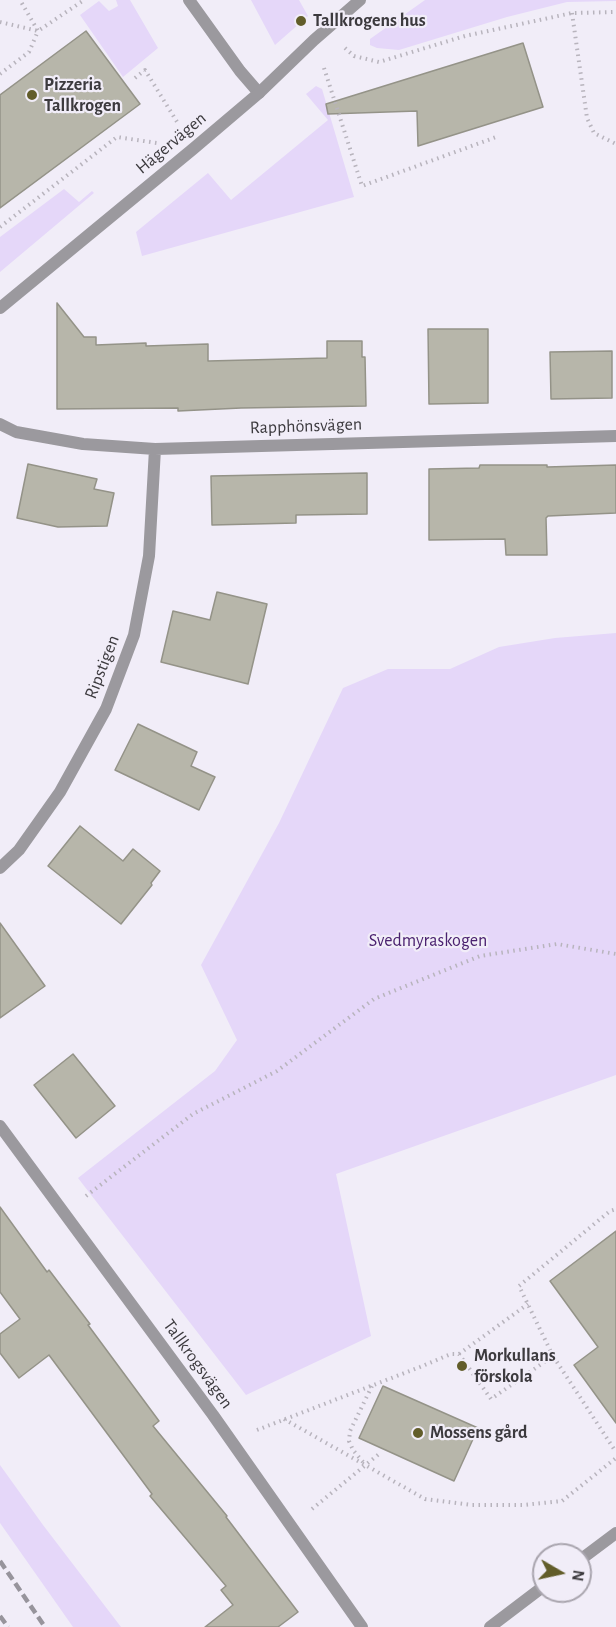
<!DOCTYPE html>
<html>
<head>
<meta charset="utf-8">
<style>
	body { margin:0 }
	#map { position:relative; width:616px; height:1627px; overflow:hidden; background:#f1edf8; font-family:"Alegreya Sans",sans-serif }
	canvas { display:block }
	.north { position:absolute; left:532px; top:1543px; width:60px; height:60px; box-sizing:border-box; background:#f1edf8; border:2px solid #a9a5ae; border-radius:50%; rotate:99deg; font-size:16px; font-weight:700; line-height:24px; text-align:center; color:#3c3a3e }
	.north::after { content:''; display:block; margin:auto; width:21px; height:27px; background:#625d2a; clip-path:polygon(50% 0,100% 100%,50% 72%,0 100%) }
</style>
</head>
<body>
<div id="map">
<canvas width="616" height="1627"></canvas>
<div class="north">N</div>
</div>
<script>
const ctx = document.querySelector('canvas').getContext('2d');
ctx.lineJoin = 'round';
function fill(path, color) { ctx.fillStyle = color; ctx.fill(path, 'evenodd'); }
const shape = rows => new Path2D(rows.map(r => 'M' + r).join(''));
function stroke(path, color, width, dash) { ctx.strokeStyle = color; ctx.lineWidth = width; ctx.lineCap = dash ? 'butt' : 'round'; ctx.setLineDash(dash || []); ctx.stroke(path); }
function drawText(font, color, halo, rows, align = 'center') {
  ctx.font = font + ' "Alegreya Sans",sans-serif'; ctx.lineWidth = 4.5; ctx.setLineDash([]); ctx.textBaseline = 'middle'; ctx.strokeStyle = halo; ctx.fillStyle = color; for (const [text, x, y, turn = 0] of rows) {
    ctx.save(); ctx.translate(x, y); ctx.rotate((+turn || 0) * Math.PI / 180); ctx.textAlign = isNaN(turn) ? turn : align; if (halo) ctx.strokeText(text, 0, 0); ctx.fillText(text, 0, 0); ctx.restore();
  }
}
fill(shape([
	[116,0,130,0,158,48,123,77,80,15,99,1,109,11,118,6],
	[251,0,299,0,308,16,275,45],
	[425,0,616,0,616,1,567,2,507,17,399,50,377,48,370,45,370,39],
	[316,86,322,89,354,197,142,256,136,232,208,173,231,200,328,120,306,94],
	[64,189,79,202,92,191,94,193,0,272,0,237],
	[616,633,616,1075,336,1174,371,1336,246,1395,78,1178,215,1071,237,1040,201,965,279,823,343,688,388,669,450,669,499,647,555,638],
	[0,1465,43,1525,121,1627,73,1627,0,1523]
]), '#e5d7f9');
const building = shape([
	[86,31,140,104,0,208,0,95,86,31],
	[523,43,543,107,418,146,417,111,328,114,326,104,523,43],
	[57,303,84,337,96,337,96,345,146,343,146,346,208,344,208,361,327,358,327,341,362,341,362,357,365,357,366,406,241,408,178,411,178,408,57,409,57,303],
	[428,329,488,329,488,403,429,404,428,329],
	[612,351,612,398,551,399,550,352,612,351],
	[28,464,97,479,94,489,114,493,107,526,58,527,17,518,28,464],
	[480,465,547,465,547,467,616,465,616,513,548,516,546,518,547,555,506,555,505,539,429,540,429,469,479,468,480,465],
	[367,473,367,514,296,515,296,523,212,525,211,476,367,473],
	[217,592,267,604,248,684,161,662,173,611,210,620,217,592],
	[138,724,197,752,191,766,215,777,199,810,115,770,138,724],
	[80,826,123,861,133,849,160,871,151,883,152,885,121,924,48,866,80,826],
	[0,923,45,986,0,1018,0,923],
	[73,1054,115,1106,76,1138,34,1085,73,1054],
	[0,1207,47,1272,49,1270,90,1324,88,1325,159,1421,153,1426,227,1516,226,1517,298,1612,278,1627,205,1627,233,1605,221,1590,226,1586,150,1496,152,1494,49,1355,19,1378,0,1353,0,1334,20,1319,0,1292,0,1207],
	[616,1231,616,1423,574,1365,598,1347,550,1281,616,1231],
	[383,1386,478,1428,454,1481,359,1438,383,1386]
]);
fill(building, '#b7b6aa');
stroke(building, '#949388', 1.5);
stroke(shape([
	[572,13,587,118,594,133,616,144],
	[0,22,38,31,84,0],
	[345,48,354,56,379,62,465,36,572,13,616,12],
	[324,68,362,186,499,136],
	[0,74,29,52,38,31,20,0],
	[135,78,145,70,179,125],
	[0,227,117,137,157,143],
	[86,1196,193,1114,277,1071,374,999,480,956,557,944,616,954],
	[459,1354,528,1304],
	[553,1356,519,1286,610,1211,616,1209],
	[284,1419,425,1499,472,1505,523,1505,562,1501,616,1458],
	[257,1430,420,1367,451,1354,459,1354,491,1399,553,1356,616,1452],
	[363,1462,353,1450,349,1441,350,1431,372,1386],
	[312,1509,379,1454]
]), '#b8b4bd', 4, [1.5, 4.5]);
stroke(shape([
	[189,0,240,71,259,93]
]), '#9b999e', 12);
stroke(shape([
	[0,308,193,149,259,93,314,40,360,0],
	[0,424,16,432,83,444,155,449,616,436],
	[0,868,19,850,60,792,106,709,134,635,149,556,155,449],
	[0,1126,213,1415,362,1627],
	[580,1560,616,1533],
	[490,1627,544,1586]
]), '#9b999e', 12);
stroke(shape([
	[0,1561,45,1627],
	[0,1616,8,1627]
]), '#97949c', 4.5, [9, 4.5]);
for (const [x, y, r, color] of [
	[301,21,6,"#625d2a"],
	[32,95,6,"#625d2a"],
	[462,1366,6,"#625d2a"],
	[418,1433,6,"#625d2a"]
]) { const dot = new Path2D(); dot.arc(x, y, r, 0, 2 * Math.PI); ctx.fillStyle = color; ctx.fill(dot); stroke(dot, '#f1edf8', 2); }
drawText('bold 18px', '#3c3a3e', '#f1edf8', [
	["Tallkrogens hus",313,21],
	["Pizzeria",44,85],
	["Tallkrogen",44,106],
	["Morkullans",474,1356],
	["förskola",474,1377],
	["Mossens gård",430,1433]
], 'left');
drawText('18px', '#3c3a3e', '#f1edf8', [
	["Hägervägen",171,143,-40],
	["Rapphönsvägen",306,426,-2],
	["Ripstigen",102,667,-69],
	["Tallkrogsvägen",198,1364,54]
]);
drawText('18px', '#4a216f', '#f1edf8', [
	["Svedmyraskogen",428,941]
]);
</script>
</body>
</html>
